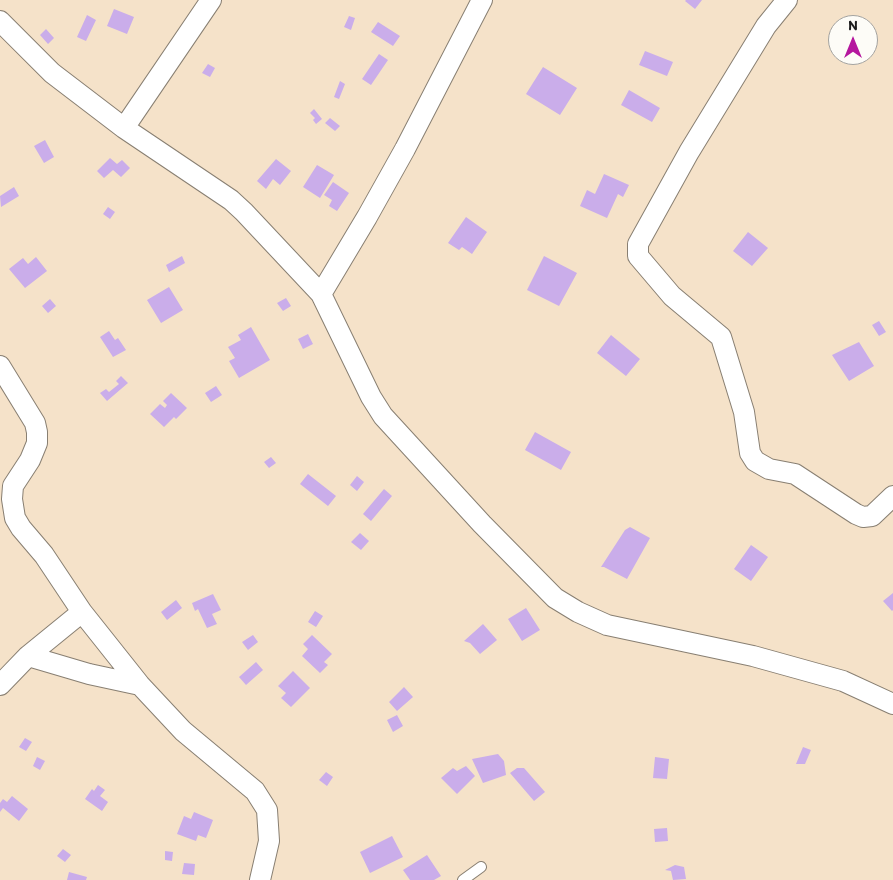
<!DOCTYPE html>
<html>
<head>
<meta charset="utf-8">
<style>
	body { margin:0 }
	#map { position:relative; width:893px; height:880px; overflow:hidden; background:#f5e2c9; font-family:Itim,sans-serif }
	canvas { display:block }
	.north { position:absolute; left:828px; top:15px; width:50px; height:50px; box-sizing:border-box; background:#fdfcf7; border:1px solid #a3a29f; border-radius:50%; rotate:0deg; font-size:14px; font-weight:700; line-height:20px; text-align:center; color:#1c1c1c }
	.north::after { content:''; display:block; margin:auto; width:18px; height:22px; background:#b5179e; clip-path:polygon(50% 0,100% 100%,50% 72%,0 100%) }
</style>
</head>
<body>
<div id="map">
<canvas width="893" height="880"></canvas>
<div class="north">N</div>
</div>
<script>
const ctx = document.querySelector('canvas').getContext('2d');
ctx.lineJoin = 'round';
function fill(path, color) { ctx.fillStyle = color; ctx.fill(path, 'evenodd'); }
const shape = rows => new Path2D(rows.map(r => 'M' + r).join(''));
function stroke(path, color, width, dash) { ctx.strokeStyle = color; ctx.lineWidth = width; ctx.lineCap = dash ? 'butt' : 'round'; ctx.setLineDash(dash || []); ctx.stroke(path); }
fill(shape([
	[686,0,702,0,695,9,685,1],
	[114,9,134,17,127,34,107,26],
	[87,15,96,20,86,41,77,37],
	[349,16,355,18,351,30,344,27],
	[378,22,400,36,393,46,371,32],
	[46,29,54,38,48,44,40,35],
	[645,51,673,62,667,76,639,65],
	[379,54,388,60,371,85,362,79],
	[208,64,215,68,210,77,202,73],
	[543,67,577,88,560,115,526,94],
	[340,81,345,84,339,99,334,97],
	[629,90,660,108,652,122,621,105],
	[314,109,322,119,316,124,313,120,315,118,310,113],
	[330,118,340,126,335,131,325,123],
	[45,140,54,157,44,163,34,146],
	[110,158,117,164,122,160,130,168,121,177,113,170,104,178,97,171],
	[276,159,291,171,280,185,273,179,266,189,257,181],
	[317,165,334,175,320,198,303,187],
	[604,174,629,185,623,197,618,194,607,218,580,206,587,190,595,194],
	[333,182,349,193,337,211,329,206,332,200,324,195],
	[14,187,19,196,1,207,0,196],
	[108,207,115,212,110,219,103,214],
	[466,217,487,232,472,254,462,247,459,250,448,243],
	[748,232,768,248,752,266,733,251],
	[182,256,185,263,169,272,166,265],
	[544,256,577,273,559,306,527,290],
	[36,257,47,271,25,288,9,269,23,258,28,264],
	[169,287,183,310,161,323,147,300],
	[286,298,291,306,283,311,277,303],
	[50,299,56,306,48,313,42,306],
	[879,321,886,332,879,336,872,325],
	[251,327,270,360,239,378,229,361,235,358,228,347,241,340,238,335],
	[109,331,115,340,118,338,126,350,113,357,100,337],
	[308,334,313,344,303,349,298,339],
	[611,335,640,359,626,376,597,353],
	[859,342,874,366,849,381,832,355],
	[121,376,128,383,107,401,100,393,106,389,109,392,119,384,116,381],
	[216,386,222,395,211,402,205,393],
	[171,393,187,408,176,419,174,417,164,427,150,414,160,404,165,408,167,405,163,401],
	[535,432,571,452,561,470,525,450],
	[271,457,276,463,269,468,264,462],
	[308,474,336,496,328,506,300,484],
	[357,476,364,482,357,491,350,485],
	[384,489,392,496,371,521,363,514],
	[630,527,650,538,627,579,604,567,601,567,625,530],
	[360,533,369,541,361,550,351,542],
	[751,545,768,557,751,581,734,569],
	[893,593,893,610,892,611,883,601],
	[213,594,221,610,212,614,217,624,207,628,198,609,195,611,192,603],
	[176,600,182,608,167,620,161,612],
	[526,608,540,630,522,641,508,619],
	[315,611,323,616,316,627,308,622],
	[483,624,497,640,480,654,470,643,464,641],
	[253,635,258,642,248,650,242,642],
	[312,635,332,654,324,662,328,665,320,673,302,656,308,649,303,644],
	[256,662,263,670,246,685,239,677],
	[293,671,310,688,291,707,281,698,286,693,278,686],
	[404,687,413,697,397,711,389,702],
	[397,715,403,726,393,732,387,720],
	[25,738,32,742,26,751,19,747],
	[803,747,811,750,805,764,796,764],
	[498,754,504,761,506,775,483,783,472,759],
	[37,757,45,761,40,770,33,766],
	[655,757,669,759,667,779,653,778],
	[466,766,475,776,457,794,441,778,453,768,457,771],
	[517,768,524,768,545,792,534,801,510,773],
	[326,772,333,777,327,786,319,780],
	[98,785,105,790,100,796,108,802,102,811,85,799,92,789,94,791],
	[12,796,28,809,19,821,3,808,0,812,0,803,3,799,7,802],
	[194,812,213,820,206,838,198,835,196,841,177,834,184,816,191,819],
	[667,828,668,841,655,842,654,829],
	[392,836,403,857,370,873,360,852],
	[63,849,71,855,65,862,57,856],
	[165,851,173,852,172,861,165,860],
	[427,855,441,876,434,880,410,880,403,870],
	[184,863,195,864,194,875,182,874],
	[675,865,684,867,686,879,673,880,671,871,665,870],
	[69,872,87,877,86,880,67,880]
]), '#caadea');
const lane = shape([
	[463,880,481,867]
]);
const street = shape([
	[787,0,766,26,689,152,638,244,638,256,672,296,721,337,744,412,750,453,755,461,769,469,795,474,856,514,863,517,872,516,893,496],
	[0,21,52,73,124,128,231,200,244,212,321,294,371,397,383,416,482,524,555,598,578,612,607,625,753,656,843,681,893,704],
	[124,128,211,0],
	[321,294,367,217,405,149,482,0],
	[0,366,35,423,37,432,37,443,30,460,13,486,12,499,15,518,21,528,44,555,82,612],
	[28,656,89,674,140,685],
	[0,685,28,656,82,612,140,685,183,731,255,791,267,810,269,841,260,880]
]);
stroke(lane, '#887f72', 12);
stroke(street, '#887f72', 22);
stroke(lane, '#fff', 10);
stroke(street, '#fff', 20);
</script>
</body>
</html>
